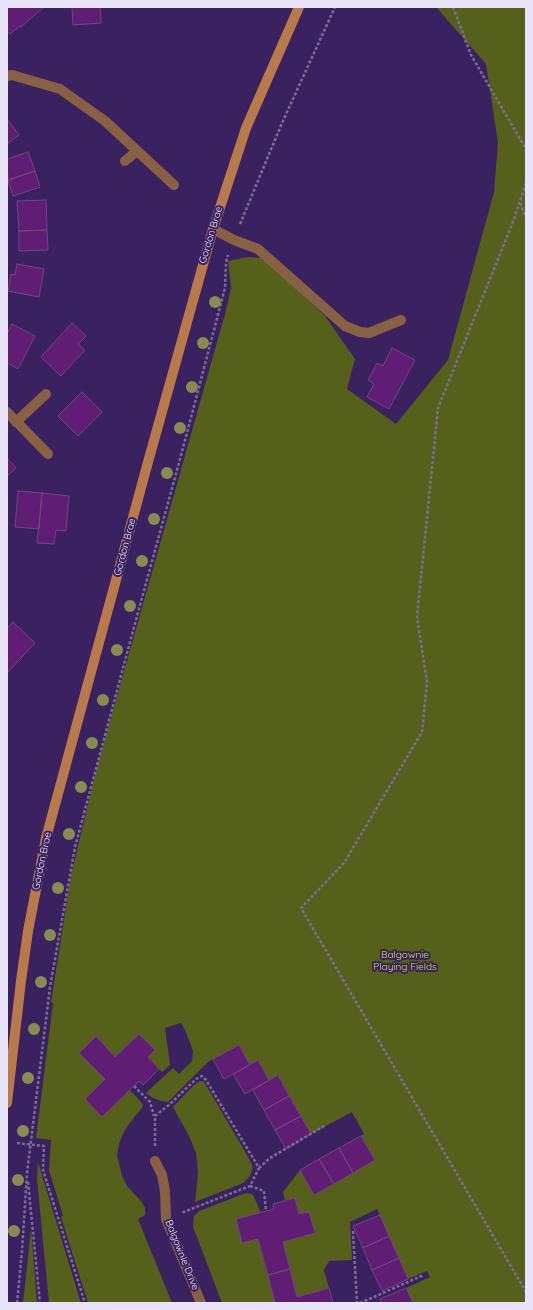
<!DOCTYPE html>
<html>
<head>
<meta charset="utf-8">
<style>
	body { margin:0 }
	#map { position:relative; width:533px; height:1310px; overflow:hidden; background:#39225f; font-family:Quicksand,sans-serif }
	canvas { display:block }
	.frame { position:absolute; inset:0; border:8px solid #eae4fb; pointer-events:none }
</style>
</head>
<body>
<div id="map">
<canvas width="533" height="1310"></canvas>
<div class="frame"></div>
</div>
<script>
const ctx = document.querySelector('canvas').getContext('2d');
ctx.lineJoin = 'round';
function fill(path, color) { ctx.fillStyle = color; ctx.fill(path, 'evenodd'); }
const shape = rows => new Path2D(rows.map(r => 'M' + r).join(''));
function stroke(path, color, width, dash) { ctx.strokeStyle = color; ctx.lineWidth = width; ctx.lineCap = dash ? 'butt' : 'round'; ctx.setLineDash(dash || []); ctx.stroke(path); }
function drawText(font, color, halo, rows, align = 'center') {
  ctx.font = font + ' Quicksand,sans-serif'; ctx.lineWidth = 4; ctx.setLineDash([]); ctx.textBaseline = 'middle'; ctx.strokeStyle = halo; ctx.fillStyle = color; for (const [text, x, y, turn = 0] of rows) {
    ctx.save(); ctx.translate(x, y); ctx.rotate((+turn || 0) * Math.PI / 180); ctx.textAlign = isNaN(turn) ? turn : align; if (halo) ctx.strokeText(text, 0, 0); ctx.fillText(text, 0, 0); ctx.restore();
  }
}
fill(shape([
	[436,7,526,7,526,1303,413,1303,406,1288,430,1277,427,1271,408,1279,377,1209,350,1222,352,1260,329,1261,324,1270,329,1288,297,1297,283,1242,315,1233,309,1212,299,1214,295,1198,285,1201,283,1192,300,1170,314,1195,375,1160,361,1136,364,1134,352,1112,311,1134,278,1075,269,1080,258,1060,250,1065,239,1045,208,1062,168,1102,161,1101,153,1098,146,1093,173,1068,179,1074,192,1061,193,1051,186,1032,181,1023,165,1028,170,1065,162,1072,148,1057,155,1050,139,1034,115,1057,96,1036,79,1053,105,1079,85,1099,102,1117,130,1090,141,1102,143,1105,142,1108,128,1125,123,1134,119,1144,117,1155,122,1176,127,1186,138,1198,141,1201,145,1208,145,1215,138,1219,172,1303,88,1303,61,1217,63,1216,49,1170,51,1140,36,1138,53,1003,51,1002,71,875,97,767,225,314,231,288,228,261,248,257,261,258,293,285,325,316,355,359,347,389,396,424,448,360,494,192,498,143,486,64],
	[200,1081,203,1081,206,1085,251,1162,253,1168,250,1176,243,1183,195,1202,198,1173,196,1153,189,1136,173,1107,195,1084],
	[38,1162,81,1303,49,1303,37,1179],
	[246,1193,252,1194,254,1197,261,1213,258,1239,275,1303,222,1303,193,1227,194,1216,199,1211],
	[31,1228,37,1303,23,1303,25,1285]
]), '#55601b');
const building = shape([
	[7,7,44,7,21,27,20,26,10,34,7,31,7,7],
	[72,7,100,7,101,23,73,25,72,7],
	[7,119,19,135,7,144,7,119],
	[28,152,35,171,8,180,7,159,28,152],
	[35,171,40,187,13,196,8,180,35,171],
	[46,200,47,230,19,231,17,201,46,200],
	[47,230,48,250,19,251,19,231,47,230],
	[17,264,44,269,39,297,8,291,11,274,15,275,17,264],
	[72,323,86,336,78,344,85,350,61,376,41,357,72,323],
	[12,324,35,336,18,369,7,363,7,334,12,324],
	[392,348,415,360,389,409,367,397,374,384,368,380,377,363,383,366,392,348],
	[82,392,102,412,78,436,58,416,82,392],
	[7,458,16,468,7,476,7,458],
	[18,491,42,493,39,529,15,527,18,491],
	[42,493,69,496,66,531,56,530,54,544,37,543,42,493],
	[13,622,35,643,7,673,7,629,13,622],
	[139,1034,155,1050,148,1057,159,1069,143,1085,139,1081,102,1117,85,1099,105,1079,79,1053,96,1036,115,1057,139,1034],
	[239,1045,250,1065,224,1079,213,1059,239,1045],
	[258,1060,269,1080,245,1094,233,1074,258,1060],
	[278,1075,289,1096,264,1110,253,1090,278,1075],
	[289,1096,301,1116,275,1130,264,1110,289,1096],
	[301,1116,311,1134,286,1149,275,1130,301,1116],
	[361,1136,375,1160,353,1173,339,1148,361,1136],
	[339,1148,353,1173,334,1184,319,1159,339,1148],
	[319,1159,334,1184,314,1195,300,1170,319,1159],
	[295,1198,299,1214,309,1212,315,1233,283,1242,290,1269,268,1275,258,1239,242,1243,236,1219,274,1209,273,1204,295,1198],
	[380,1215,389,1236,363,1248,353,1226,380,1215],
	[389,1236,399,1258,372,1270,363,1248,389,1236],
	[399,1258,408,1279,382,1291,372,1270,399,1258],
	[290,1269,297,1297,329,1288,333,1303,275,1303,268,1275,290,1269],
	[406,1288,413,1303,381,1303,380,1299,406,1288]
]);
fill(building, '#601d74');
stroke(building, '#724681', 1);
stroke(shape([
	[453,7,471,55,526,149],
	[526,183,513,222,438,408,417,617,427,682,422,732,344,863,301,908,526,1292],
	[520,203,526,218],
	[240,224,282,123,335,7],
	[134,1086,150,1102,154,1116],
	[17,1143,44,1146,43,1170,85,1303],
	[155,1146,155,1116,170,1104,196,1079,202,1076,206,1080,259,1168,250,1186,181,1213],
	[259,1168,270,1158,324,1126],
	[28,1182,40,1303],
	[250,1186,264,1191,266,1211],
	[353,1231,357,1303],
	[17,1303,22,1251,27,1173,50,987,75,847,133,631,183,448,225,288,226,262,228,255],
	[360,1303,424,1275]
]), '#7d6c9a', 2.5, [3, 2]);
stroke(shape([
	[7,76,12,75,60,89,105,121,174,185],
	[125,161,137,151],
	[213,229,234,240,258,249,345,326,360,332,369,333,401,320]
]), '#886144', 10);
stroke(shape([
	[7,412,48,454],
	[16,422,46,394],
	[155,1161,162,1175,165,1191,166,1219,201,1303]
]), '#886144', 10);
stroke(shape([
	[7,1103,21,981,28,931,46,838,148,462,213,229,246,128,299,7]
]), '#b87a4a', 10);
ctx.fillStyle = '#898c50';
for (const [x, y] of [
	[215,302],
	[203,343],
	[192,387],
	[180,428],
	[167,473],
	[154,519],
	[142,561],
	[130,606],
	[117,650],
	[103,700],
	[92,743],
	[81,787],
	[69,834],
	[58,888],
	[50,935],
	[41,982],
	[34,1029],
	[28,1078],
	[23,1131],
	[18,1180],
	[14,1231]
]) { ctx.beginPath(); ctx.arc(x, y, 6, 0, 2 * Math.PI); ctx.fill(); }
drawText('10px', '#eae4fb', '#39225f', [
	["Gordon Brae",211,235,-73],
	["Gordon Brae",125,547,-75],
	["Gordon Brae",42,861,-78],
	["Balgownie Drive",182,1255,68]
]);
drawText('10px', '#cbe243', '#39225f', [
	["Balgownie",405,955],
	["Playing Fields",405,967]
]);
</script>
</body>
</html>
